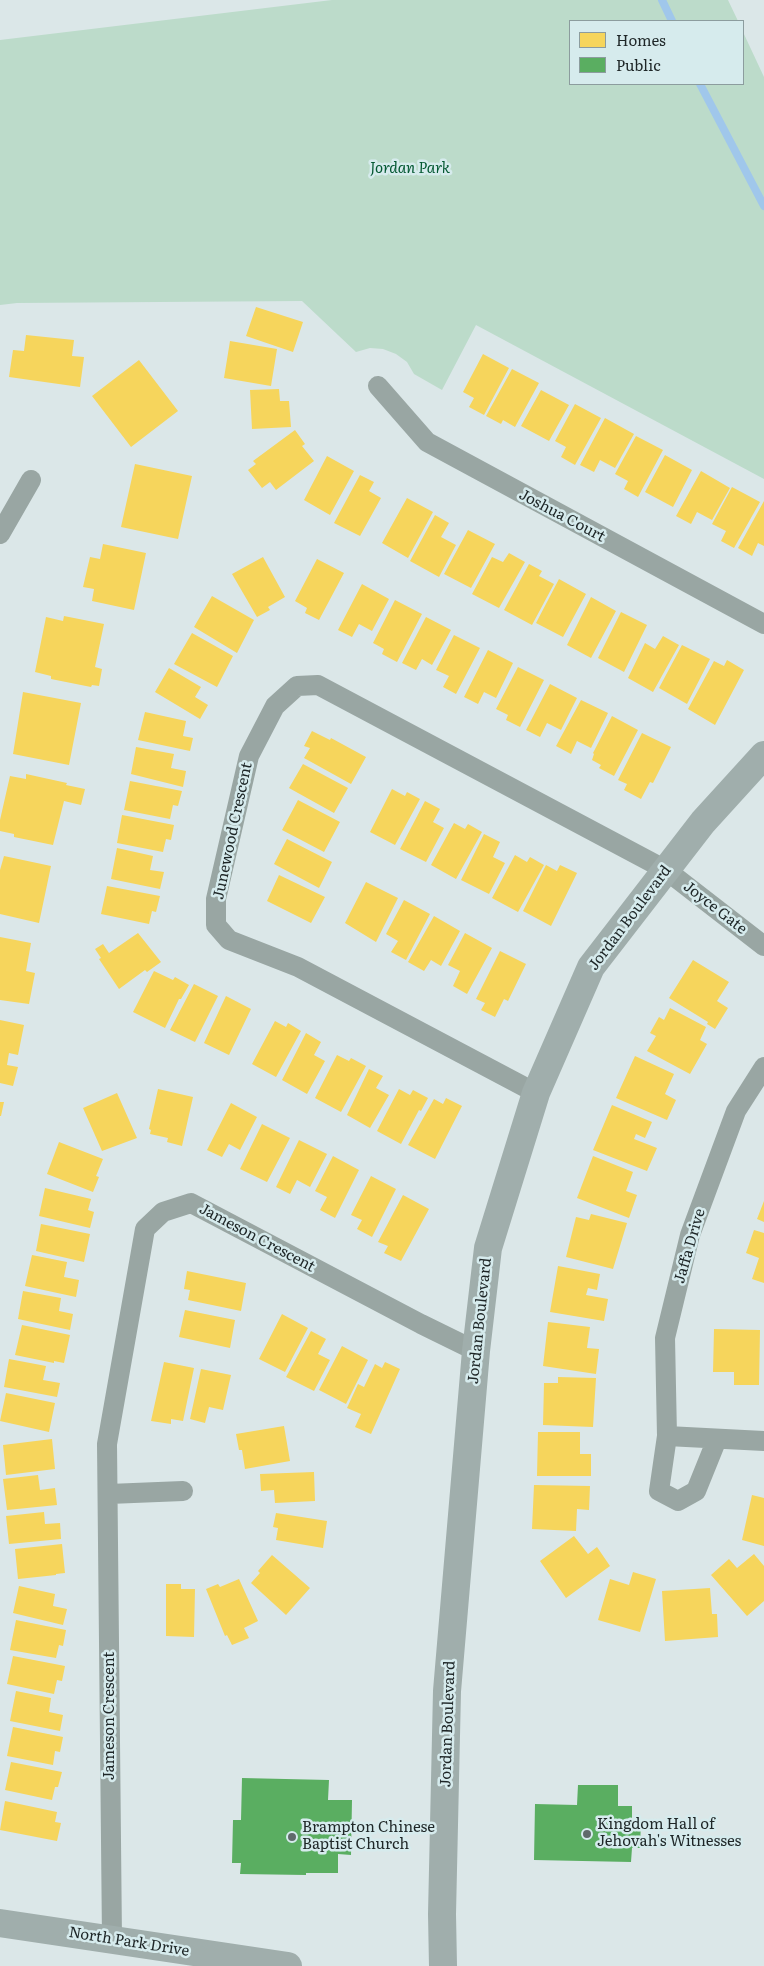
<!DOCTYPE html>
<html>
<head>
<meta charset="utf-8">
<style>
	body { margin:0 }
	#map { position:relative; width:764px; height:1966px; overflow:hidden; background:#dbe7e8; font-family:Literata,serif }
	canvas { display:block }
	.legend { position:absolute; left:569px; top:20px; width:175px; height:65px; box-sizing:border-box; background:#d6ebed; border:1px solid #8c9c9e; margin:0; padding:6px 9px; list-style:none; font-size:15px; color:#1e2627 }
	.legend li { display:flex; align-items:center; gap:10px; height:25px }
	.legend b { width:25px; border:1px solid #8c9c9e }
</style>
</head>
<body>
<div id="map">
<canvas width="764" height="1966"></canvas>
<ul class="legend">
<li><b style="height:14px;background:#f6d55c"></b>Homes</li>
<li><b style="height:14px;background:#5aae61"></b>Public</li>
</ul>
</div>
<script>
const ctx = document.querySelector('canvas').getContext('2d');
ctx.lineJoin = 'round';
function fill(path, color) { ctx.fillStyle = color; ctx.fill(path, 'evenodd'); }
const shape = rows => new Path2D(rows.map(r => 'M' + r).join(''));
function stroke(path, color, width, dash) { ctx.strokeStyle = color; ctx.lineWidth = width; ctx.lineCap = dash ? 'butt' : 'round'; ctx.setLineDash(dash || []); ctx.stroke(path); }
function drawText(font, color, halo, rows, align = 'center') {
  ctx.font = font + ' Literata,serif'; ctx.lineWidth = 5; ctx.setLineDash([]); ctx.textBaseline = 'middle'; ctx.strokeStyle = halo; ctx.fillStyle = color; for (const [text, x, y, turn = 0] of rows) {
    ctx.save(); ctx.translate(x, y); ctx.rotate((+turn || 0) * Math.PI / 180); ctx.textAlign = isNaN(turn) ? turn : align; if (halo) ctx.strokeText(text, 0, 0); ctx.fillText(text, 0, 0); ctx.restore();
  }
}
fill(shape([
	[332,0,728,0,738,21,570,21,570,84,743,84,743,32,764,77,764,479,476,325,442,390,414,374,407,362,396,354,383,349,370,348,356,352,302,301,17,303,0,305,0,40]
]), '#bcdbca');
fill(shape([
	[256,307,303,322,293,352,246,336],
	[26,335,74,340,72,356,84,357,80,387,9,377,13,350,24,351],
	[230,341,277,349,271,386,224,378],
	[483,354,509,368,484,415,469,407,474,398,463,392],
	[139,360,178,411,131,447,92,396],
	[512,369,539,383,515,427,503,420,501,424,486,416],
	[279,389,280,401,289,401,291,427,252,429,250,390],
	[541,390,569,405,549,441,521,426],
	[575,404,601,418,575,465,561,457,566,447,555,441],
	[605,418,634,434,615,468,600,460,594,472,580,465],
	[295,430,305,444,302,446,314,461,276,490,270,482,262,488,248,470,256,464,253,461],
	[636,436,663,450,638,497,624,489,628,481,615,474],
	[665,455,692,470,673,507,645,492],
	[327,456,354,471,330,515,304,500],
	[135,464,192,476,178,539,121,527],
	[701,471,730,488,712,520,697,512,691,524,676,516],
	[360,475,374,482,369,491,381,498,360,536,334,523],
	[732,487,760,502,734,548,721,541,726,531,712,524],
	[407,498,433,512,408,558,382,543],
	[764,501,764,546,758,543,752,556,738,548],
	[435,515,449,523,441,537,456,545,439,577,410,561],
	[468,530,495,544,471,588,444,574],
	[103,544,146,553,134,610,92,601,94,589,83,587,90,557,100,559],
	[509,553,525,562,499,608,472,594,492,557,503,562],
	[263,557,285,597,268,607,270,610,257,617,232,574],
	[317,559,344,573,319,620,305,613,307,608,295,601],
	[529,564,542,571,539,576,554,584,532,625,504,610],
	[559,579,586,594,563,637,536,623],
	[362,584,389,599,372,631,359,624,352,637,338,630],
	[212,596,254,620,237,653,194,627],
	[591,597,616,611,591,658,567,645],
	[395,600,422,614,397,662,382,654,384,649,373,643],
	[621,612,647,625,624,672,598,658],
	[64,616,104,624,95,667,102,669,99,686,92,685,91,687,51,679,51,676,35,672,46,617,63,621],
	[426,617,451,630,432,665,422,659,416,670,402,663],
	[192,633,233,656,217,687,174,664],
	[454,635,480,648,456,694,443,687,449,676,436,670],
	[663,636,679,645,653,692,628,678,645,643,655,649],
	[682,645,710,659,687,704,659,688],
	[488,650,513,663,496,698,484,692,478,704,464,697],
	[727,660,744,670,715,725,688,709,714,661,724,666],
	[518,667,544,680,520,727,506,720,508,715,496,709],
	[169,668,201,687,195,697,208,705,200,719,155,692],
	[550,684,577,698,561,730,547,723,540,737,526,730],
	[23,692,81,703,69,765,13,754],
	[581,700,608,713,591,748,577,741,571,754,556,746],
	[145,712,186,721,183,736,193,738,190,751,138,740],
	[612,716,638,730,614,776,599,768,601,765,592,760,594,754,593,753],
	[312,731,330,740,331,738,366,757,351,784,304,758,310,748,304,746],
	[642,733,671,747,653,783,650,782,641,799,624,790,627,784,618,780],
	[136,747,174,754,171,768,186,771,183,787,131,774],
	[303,764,348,788,334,813,289,788],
	[26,774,67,783,66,785,85,789,81,805,64,801,53,845,14,837,14,834,0,831,0,820,10,776,26,779],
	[130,781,182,791,178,806,173,805,170,819,124,810],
	[392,789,405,796,407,792,420,799,395,845,370,832],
	[298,800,340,822,324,852,282,830],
	[425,801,440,809,433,822,444,828,426,862,400,849],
	[122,815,174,825,171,840,166,839,163,852,117,843],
	[454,823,465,829,468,824,482,832,456,879,431,865],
	[484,834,500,842,493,857,505,863,489,894,461,880],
	[287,839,332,862,319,888,274,864],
	[117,848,153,856,150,870,164,872,160,889,111,879],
	[515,855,527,862,530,857,544,865,518,912,492,898],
	[4,856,51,866,39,923,0,914,0,870],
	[546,865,557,871,560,865,577,873,551,926,523,911],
	[279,875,325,897,311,923,267,901],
	[366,882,398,898,376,942,345,923],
	[107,886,160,896,156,912,152,911,149,924,101,914],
	[404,900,430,914,406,960,391,952,398,941,386,934],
	[434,916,460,931,441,966,431,960,424,971,408,962],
	[138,933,161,962,147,972,145,970,119,989,99,959,101,958,95,949,103,944,109,953],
	[465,933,492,948,467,994,453,986,460,971,448,965],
	[0,937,31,943,26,971,35,973,29,1004,0,1000],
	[500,951,526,964,508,1001,504,999,495,1017,481,1010,485,1003,476,999],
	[693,960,729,982,717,1001,728,1008,715,1029,707,1024,708,1022,669,998],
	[154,971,173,980,175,977,189,985,181,999,179,999,165,1028,133,1012],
	[194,984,218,996,195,1042,170,1030],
	[226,996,251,1009,229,1055,204,1043],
	[670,1008,706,1027,700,1040,707,1044,690,1074,647,1051,656,1036,650,1033,659,1017,664,1020],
	[0,1020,24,1025,18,1055,9,1053,7,1065,18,1067,13,1086,0,1083],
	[275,1021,286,1027,288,1023,301,1031,276,1077,252,1064],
	[306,1033,321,1042,314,1055,325,1061,307,1094,282,1080],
	[337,1055,349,1061,351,1058,366,1066,341,1112,315,1098],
	[635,1056,674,1074,665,1094,676,1100,667,1120,616,1098],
	[369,1069,383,1076,376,1088,389,1095,370,1128,347,1115],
	[158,1089,193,1097,182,1146,167,1142,168,1138,150,1134,151,1130,149,1129],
	[399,1089,410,1095,413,1090,428,1098,421,1111,419,1110,401,1144,377,1131],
	[117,1093,137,1138,102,1151,83,1108],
	[446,1098,462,1106,435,1159,408,1145,434,1099,443,1104],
	[0,1102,4,1102,1,1116,0,1116],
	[231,1103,257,1117,240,1150,229,1144,222,1157,207,1150],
	[612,1105,652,1122,645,1138,636,1134,634,1139,657,1148,647,1171,593,1150],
	[262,1124,290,1138,267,1182,240,1169],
	[299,1140,327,1154,310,1187,297,1180,290,1194,276,1187],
	[59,1142,103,1159,96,1176,99,1177,93,1192,47,1174],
	[333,1156,359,1170,335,1218,320,1210,327,1197,315,1191],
	[593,1156,633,1172,626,1191,637,1195,629,1218,577,1198],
	[371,1176,396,1189,372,1237,357,1229,362,1220,351,1215],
	[45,1188,91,1199,88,1210,94,1212,90,1228,39,1216],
	[403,1195,429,1209,401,1261,384,1253,388,1246,378,1242],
	[764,1201,764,1222,757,1219],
	[591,1214,627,1223,613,1269,566,1257,576,1217,589,1220],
	[41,1224,90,1234,84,1262,36,1251],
	[754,1230,764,1233,764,1283,752,1279,759,1258,746,1253],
	[32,1255,67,1262,64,1277,79,1280,76,1297,25,1286],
	[558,1266,600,1274,597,1290,588,1288,586,1295,608,1299,604,1321,550,1312],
	[187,1271,246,1283,241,1311,188,1300,190,1290,184,1289],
	[23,1291,61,1298,59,1311,73,1314,70,1330,18,1319],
	[185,1310,235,1320,230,1348,179,1337],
	[282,1314,308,1328,285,1372,259,1359],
	[548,1322,590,1327,587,1348,599,1349,596,1374,543,1366],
	[22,1325,70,1335,64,1363,54,1361,54,1363,15,1355],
	[714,1329,760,1330,759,1385,734,1385,734,1372,713,1372],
	[311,1331,326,1339,318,1354,330,1360,314,1391,286,1377],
	[342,1346,368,1360,346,1404,319,1390],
	[9,1359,46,1366,43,1380,60,1383,57,1397,4,1387],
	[164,1362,194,1368,183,1421,171,1419,171,1424,151,1421],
	[385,1362,400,1369,371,1434,355,1427,361,1414,347,1408,358,1384,364,1387,375,1364,382,1368],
	[201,1369,231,1375,223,1410,209,1407,205,1423,190,1419],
	[558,1377,596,1378,593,1427,543,1425,544,1383,558,1383],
	[6,1393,55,1403,49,1432,0,1421],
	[284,1426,290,1461,245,1469,242,1450,239,1450,236,1434],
	[538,1432,580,1432,580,1454,591,1454,591,1476,537,1476],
	[52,1439,55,1469,6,1475,3,1445],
	[314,1472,315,1501,275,1503,274,1490,261,1491,260,1474],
	[38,1475,40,1490,55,1488,57,1505,7,1510,3,1479],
	[534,1485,590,1486,589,1510,577,1509,576,1531,532,1529],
	[752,1495,764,1498,764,1546,742,1540],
	[44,1512,45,1524,60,1523,61,1539,9,1544,6,1516],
	[276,1513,327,1521,323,1548,276,1540,278,1528,273,1527],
	[574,1536,588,1554,597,1547,610,1566,566,1598,540,1561],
	[62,1544,65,1573,56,1574,56,1575,18,1579,15,1549],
	[754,1554,764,1566,764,1601,747,1616,711,1575,729,1559,737,1568],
	[272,1555,310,1588,286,1615,251,1583,260,1573,258,1571],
	[633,1572,656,1579,640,1632,598,1620,610,1579,629,1585],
	[239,1579,258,1621,244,1628,249,1638,232,1645,227,1635,225,1636,206,1589,218,1584,220,1587],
	[166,1584,181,1584,181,1589,195,1589,194,1637,166,1636],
	[19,1586,55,1594,53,1606,67,1609,63,1625,13,1613],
	[710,1588,712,1614,717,1614,718,1637,665,1641,662,1591],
	[16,1620,66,1630,63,1646,59,1645,56,1658,10,1650],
	[13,1656,65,1666,62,1681,57,1680,54,1694,7,1684],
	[16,1691,51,1698,49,1712,63,1715,60,1731,10,1721],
	[13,1727,63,1737,60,1752,55,1751,53,1765,7,1756],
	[11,1762,62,1772,58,1787,55,1787,52,1800,5,1790],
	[5,1801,57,1812,55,1822,61,1823,57,1841,0,1830]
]), '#f6d55c');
fill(shape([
	[242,1778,329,1780,328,1800,352,1800,351,1855,338,1854,338,1873,306,1873,306,1875,240,1874,241,1863,232,1863,233,1820,241,1820],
	[578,1785,618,1785,618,1806,632,1806,632,1820,641,1820,640,1848,632,1848,631,1862,534,1860,535,1804,577,1805]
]), '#5aae61');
stroke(shape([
	[662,0,672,21],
	[700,84,764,206]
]), '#a0c7eb', 8);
stroke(shape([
	[378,386,427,442,764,624],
	[0,534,31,480],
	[764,1067,736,1111,690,1235,665,1338,667,1436,764,1441],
	[536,1093,298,967,229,940,216,925,216,899,249,756,275,706,297,686,318,685,666,870,764,946],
	[667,1436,659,1491,678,1501,696,1491,717,1439],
	[109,1494,183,1491],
	[112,1939,107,1444,145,1229,163,1212,191,1203,421,1324,476,1351]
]), '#99a6a3', 20);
stroke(shape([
	[0,1923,288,1966],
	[443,1966,442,1914,447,1691,476,1351,488,1248,536,1093,591,967,703,822,764,755]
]), '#a0aeac', 28);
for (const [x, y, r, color] of [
	[587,1834,5,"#606a6b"],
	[292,1837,5,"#606a6b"]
]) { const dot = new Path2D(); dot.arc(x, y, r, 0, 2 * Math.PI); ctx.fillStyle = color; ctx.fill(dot); stroke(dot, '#d6ebed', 2); }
drawText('italic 15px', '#045832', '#d6ebed', [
	["Jordan Park",410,169]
]);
drawText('15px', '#1e2627', '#d6ebed', [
	["Joshua Court",562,516,28],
	["Junewood Crescent",233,831,-78],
	["Joyce Gate",715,908,38],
	["Jordan Boulevard",630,918,-53],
	["Jameson Crescent",257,1238,28],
	["Jaffa Drive",690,1246,-74],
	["Jordan Boulevard",480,1321,-84],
	["Jameson Crescent",110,1716,-90],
	["Jordan Boulevard",448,1724,-88],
	["North Park Drive",129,1942,9]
]);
drawText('15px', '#1e2627', '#d6ebed', [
	["Kingdom Hall of",597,1825],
	["Jehovah's Witnesses",597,1842],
	["Brampton Chinese",302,1828],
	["Baptist Church",302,1845]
], 'left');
</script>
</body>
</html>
